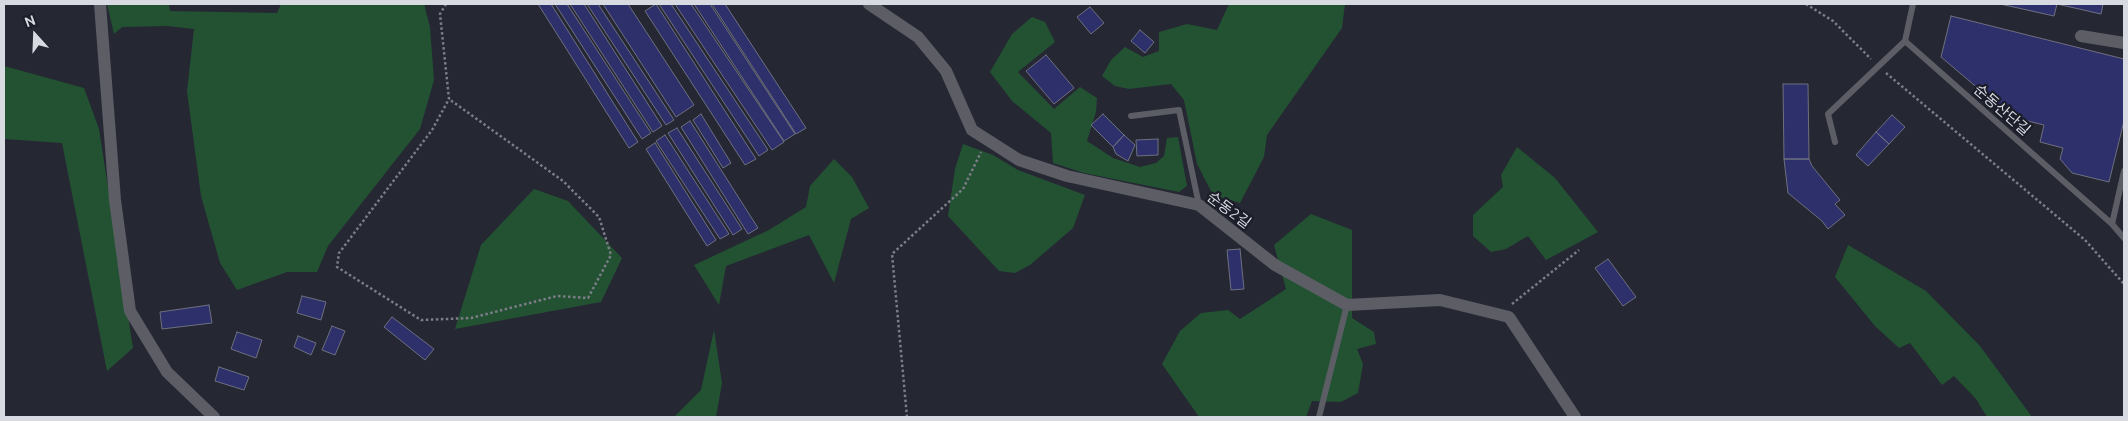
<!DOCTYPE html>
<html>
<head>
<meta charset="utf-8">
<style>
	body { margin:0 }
	#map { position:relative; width:2128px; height:421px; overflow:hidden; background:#252733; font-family:Ubuntu,sans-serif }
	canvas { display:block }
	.frame { position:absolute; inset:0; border:5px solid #d8dae2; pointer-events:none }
	.north { position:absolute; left:10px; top:10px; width:50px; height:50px; -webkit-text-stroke:4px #1b1d29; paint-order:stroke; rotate:340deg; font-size:14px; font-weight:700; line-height:20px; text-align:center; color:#d8dae2 }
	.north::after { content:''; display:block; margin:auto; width:18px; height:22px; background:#d8dae2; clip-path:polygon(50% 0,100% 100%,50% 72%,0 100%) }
</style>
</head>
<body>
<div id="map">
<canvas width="2128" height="421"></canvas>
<div class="frame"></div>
<div class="north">N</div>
</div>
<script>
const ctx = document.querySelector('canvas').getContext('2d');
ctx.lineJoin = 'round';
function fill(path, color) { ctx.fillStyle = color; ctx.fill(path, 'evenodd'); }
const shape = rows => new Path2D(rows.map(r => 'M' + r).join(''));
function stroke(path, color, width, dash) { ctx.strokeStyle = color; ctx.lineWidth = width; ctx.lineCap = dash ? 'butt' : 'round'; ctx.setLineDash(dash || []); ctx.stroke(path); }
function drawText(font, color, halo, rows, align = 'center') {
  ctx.font = font + ' Ubuntu,"Noto Sans KR",sans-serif'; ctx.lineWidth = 4.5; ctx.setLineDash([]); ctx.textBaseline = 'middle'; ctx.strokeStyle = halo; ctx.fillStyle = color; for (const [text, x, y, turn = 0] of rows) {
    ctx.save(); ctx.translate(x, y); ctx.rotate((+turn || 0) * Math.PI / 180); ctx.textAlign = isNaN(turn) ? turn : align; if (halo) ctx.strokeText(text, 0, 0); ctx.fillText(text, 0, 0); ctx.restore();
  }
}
fill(shape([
	[107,4,169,4,170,11,277,13,281,4,424,4,430,27,434,80,420,129,328,246,317,272,287,272,237,290,220,263,201,196,187,91,194,29,167,26,122,27,114,34],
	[1229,4,1345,4,1342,28,1267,135,1264,157,1240,203,1213,195,1197,164,1184,100,1171,84,1129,89,1115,86,1102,76,1111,60,1125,47,1143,57,1159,51,1159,32,1187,24,1217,30],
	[1032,17,1045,22,1055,42,1018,72,1054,109,1080,87,1097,98,1096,112,1087,141,1113,158,1140,167,1156,163,1164,156,1167,138,1178,137,1187,186,1179,192,1084,173,1053,163,1051,133,1012,101,990,72,1012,34],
	[4,66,84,88,99,129,133,348,107,371,62,143,4,139],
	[963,144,993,155,1018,170,1085,195,1073,228,1030,265,1015,273,999,271,948,216,955,169],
	[1517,147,1555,178,1598,232,1546,260,1528,236,1506,249,1491,252,1473,236,1473,215,1503,187,1501,175],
	[834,159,852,177,869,208,851,219,834,283,809,235,726,266,719,305,694,265,769,230,806,207,810,186],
	[534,189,568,201,622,258,601,302,455,329,481,245],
	[1311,214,1352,230,1352,318,1374,332,1376,344,1357,349,1363,364,1358,393,1341,402,1312,401,1306,417,1199,417,1162,364,1180,331,1201,313,1228,310,1240,319,1286,289,1274,245],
	[1848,245,1926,291,1980,346,2032,417,1987,417,1976,399,1954,376,1942,385,1910,343,1899,348,1875,326,1835,277],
	[714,330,722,383,716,417,674,417,701,390]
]), '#235233');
const building = shape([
	[538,4,551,4,638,142,629,148,538,4],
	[555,4,567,4,651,133,642,139,555,4],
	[570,4,584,4,662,126,653,132,570,4],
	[587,4,598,4,674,120,666,125,587,4],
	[603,4,628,4,694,105,676,117,603,4],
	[656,4,756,159,745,165,645,11,656,4],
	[659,4,671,4,768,150,759,156,659,4],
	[675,4,691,4,784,142,772,150,675,4],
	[694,4,710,4,795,134,784,141,694,4],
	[712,4,725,4,806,128,796,134,712,4],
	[2000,4,2103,4,2101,14,2057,4,2054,16,2000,4],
	[1090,7,1104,23,1091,34,1077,17,1090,7],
	[1951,16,2124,59,2124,121,2109,182,2072,173,2060,159,2063,148,2040,142,2044,125,2012,117,1941,57,1951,16],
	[1140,30,1154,42,1145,53,1131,41,1140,30],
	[1046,55,1074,88,1054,104,1026,71,1046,55],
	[1783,84,1808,84,1809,159,1784,159,1783,84],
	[701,114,731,163,723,168,693,120,701,114],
	[1103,114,1124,135,1113,147,1091,125,1103,114],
	[1892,115,1905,127,1889,144,1876,132,1892,115],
	[690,121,758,228,748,234,681,127,690,121],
	[677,128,742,229,733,235,668,133,677,128],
	[1876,132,1889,144,1868,166,1856,155,1876,132],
	[665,135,729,234,720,239,656,141,665,135],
	[1124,135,1135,145,1128,161,1116,154,1113,147,1124,135],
	[1158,139,1158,155,1137,156,1136,140,1158,139],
	[655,143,716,240,707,246,646,149,655,143],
	[1784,159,1809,159,1812,166,1840,200,1835,204,1845,215,1828,229,1822,221,1788,193,1784,159],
	[1240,249,1244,289,1231,290,1227,250,1240,249],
	[1608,259,1636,297,1623,306,1595,268,1608,259],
	[302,296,326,302,321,320,297,313,302,296],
	[209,305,212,323,162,329,160,312,209,305],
	[392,317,434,349,425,360,384,327,392,317],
	[332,326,345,331,335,355,322,350,332,326],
	[237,332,262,340,256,358,231,349,237,332],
	[298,336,316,343,311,355,294,347,298,336],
	[219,367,249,377,244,390,215,381,219,367]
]);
fill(building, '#2d306b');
stroke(building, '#6e707f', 1);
stroke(shape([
	[446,4,440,14,449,99,432,130,339,253,337,267,421,320,471,318,557,296,588,298,611,255,599,217,563,181,449,99],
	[1806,4,1833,21,1871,59],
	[1886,73,2085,240,2124,284],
	[1512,304,1579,250],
	[907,417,892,254,963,189,981,152]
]), '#7b7d87', 2.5, [2.5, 2.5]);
stroke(shape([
	[1913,4,1905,41,2112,224,2124,238],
	[1131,116,1179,110,1199,205],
	[1835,142,1828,114,1905,41],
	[2112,224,2124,171],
	[1319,417,1347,305]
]), '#5d5e65', 6);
stroke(shape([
	[100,4,115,200,130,311,167,372,214,417],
	[869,4,918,37,946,71,972,130,1019,160,1067,176,1199,205,1275,265,1347,305,1440,300,1509,317,1575,417],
	[2081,36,2124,43]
]), '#5d5e65', 12);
drawText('15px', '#d8dae2', '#1b1d29', [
	["순동산단길",2002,110,41],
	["순동2길",1229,210,37]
]);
</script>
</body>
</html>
